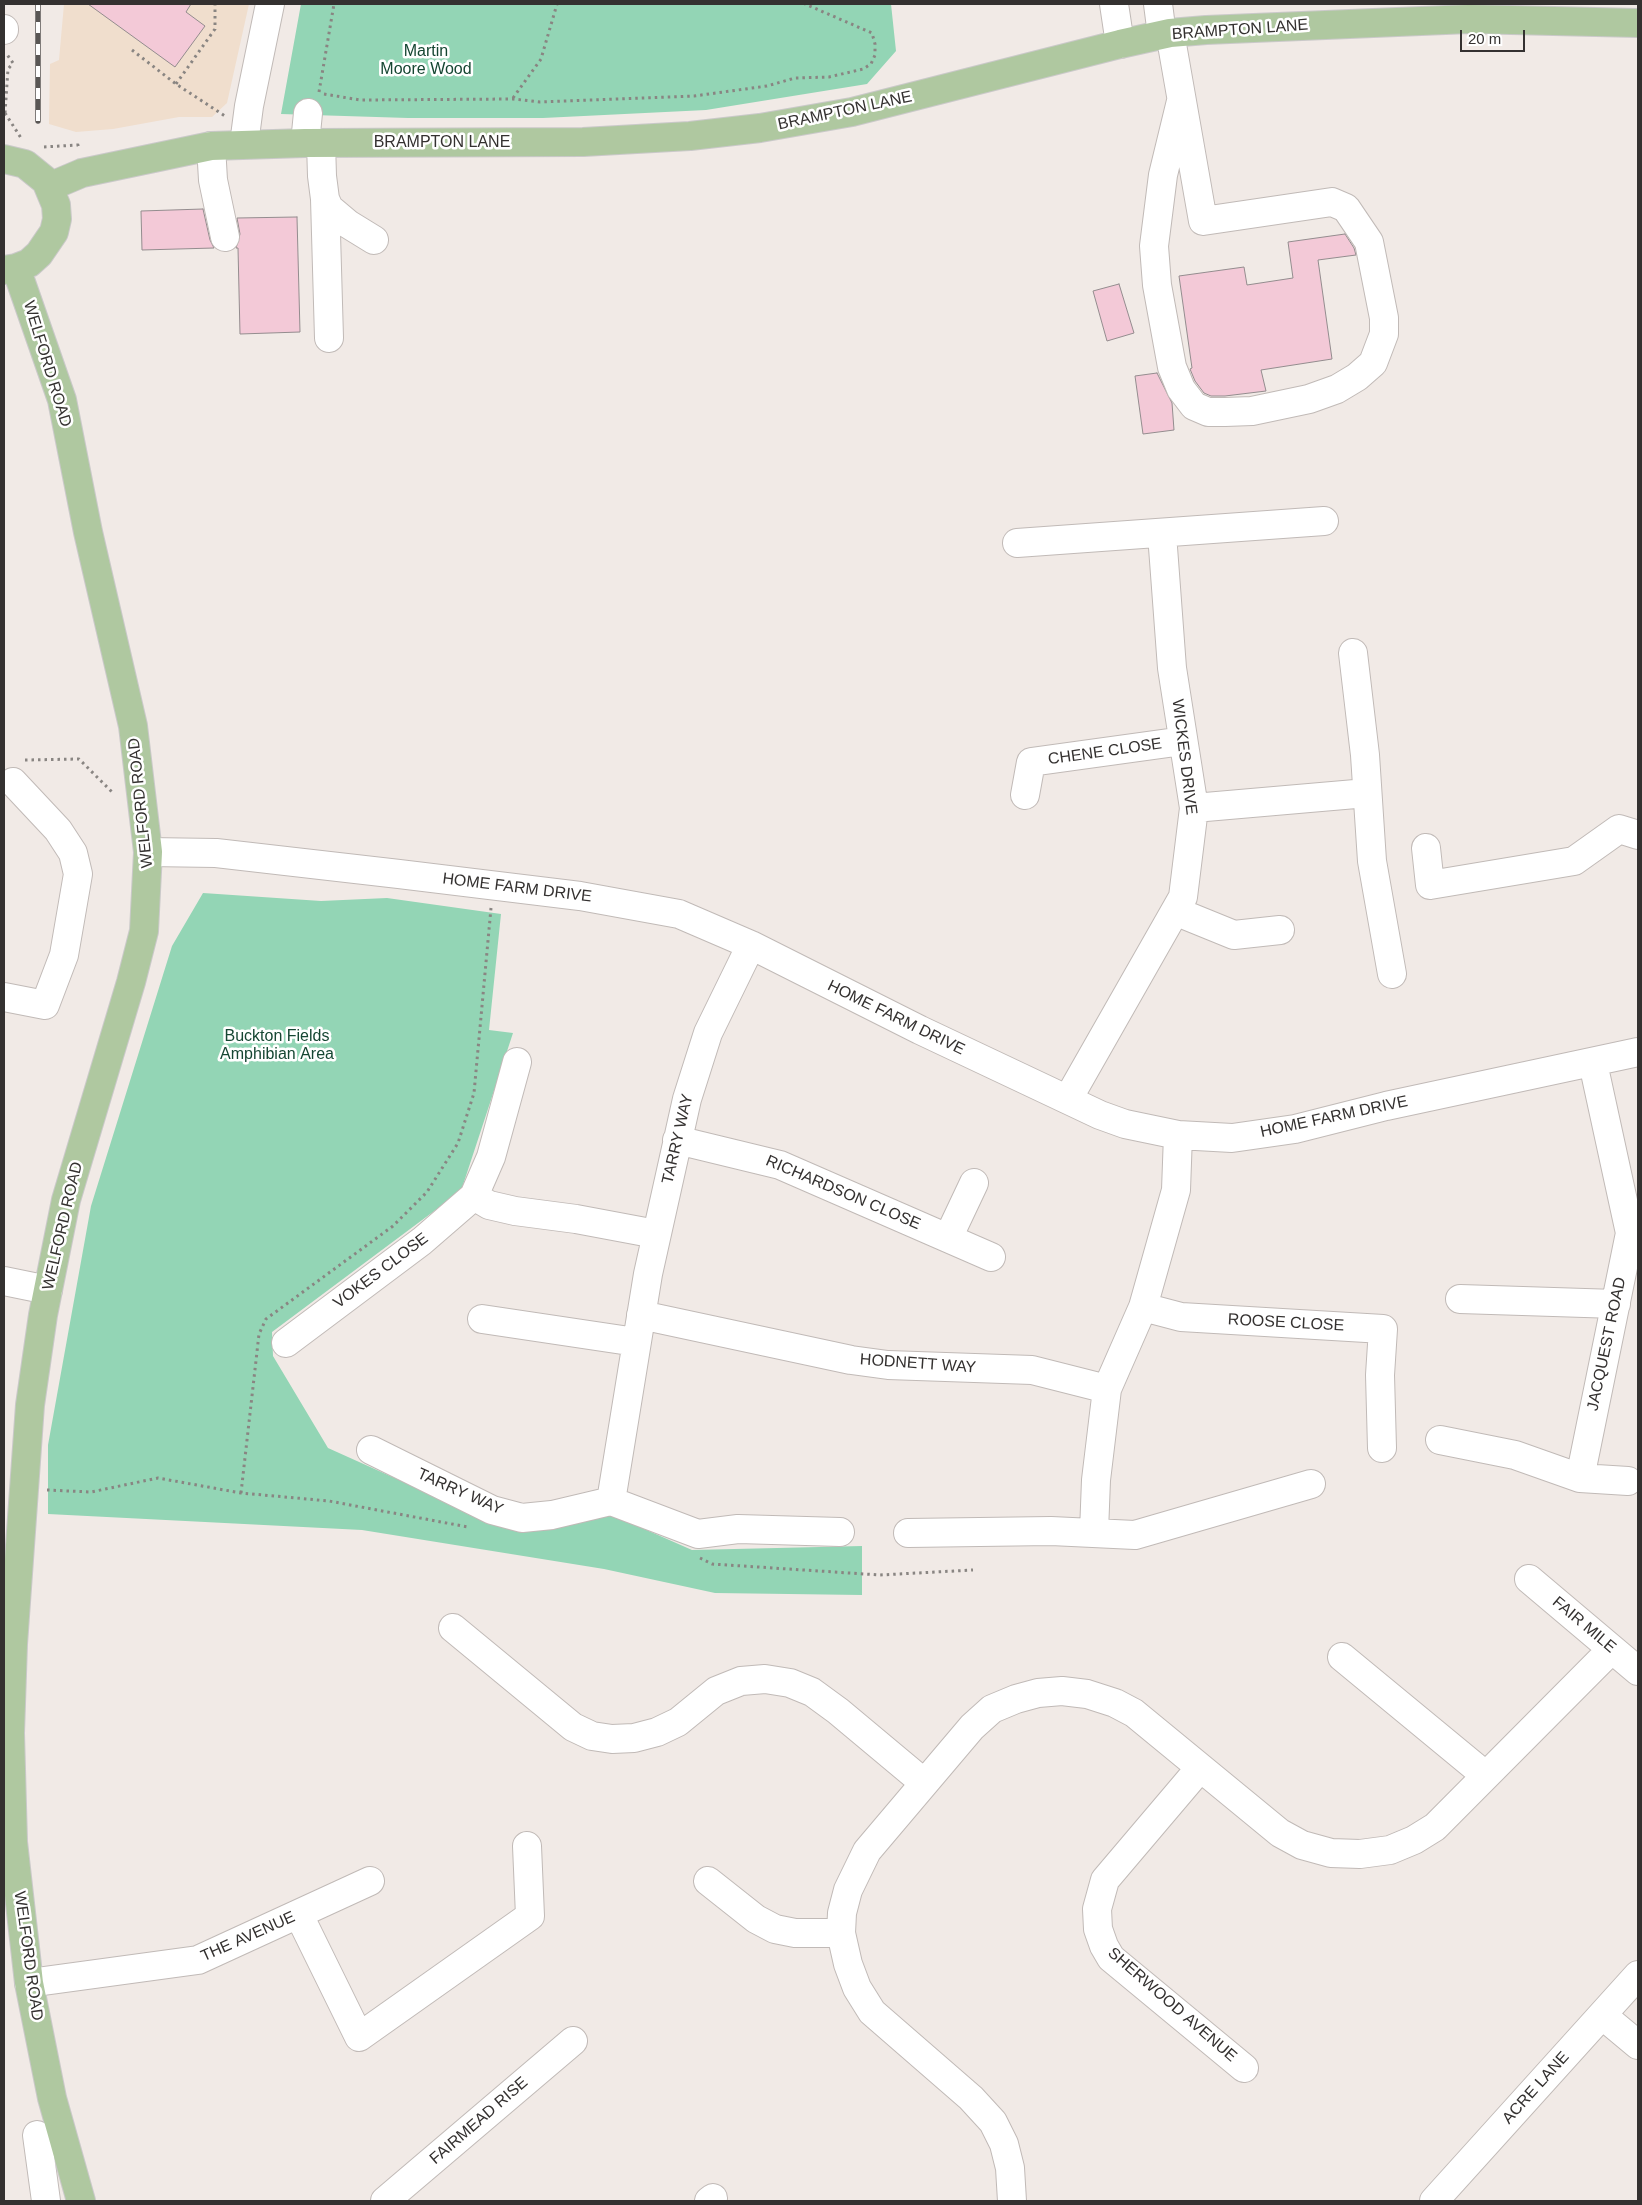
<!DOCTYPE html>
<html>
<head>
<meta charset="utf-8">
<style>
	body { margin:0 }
	#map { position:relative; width:1642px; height:2205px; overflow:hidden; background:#f1eae6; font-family:Helvetica,sans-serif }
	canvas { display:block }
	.frame { position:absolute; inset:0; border:5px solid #343130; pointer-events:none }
	.scale { position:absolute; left:1460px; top:30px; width:65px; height:22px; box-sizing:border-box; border:2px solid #343130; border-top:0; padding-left:6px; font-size:15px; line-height:18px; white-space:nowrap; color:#343130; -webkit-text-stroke:4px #fff; paint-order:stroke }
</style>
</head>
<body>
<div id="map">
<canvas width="1642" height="2205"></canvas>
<div class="frame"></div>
<div class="scale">20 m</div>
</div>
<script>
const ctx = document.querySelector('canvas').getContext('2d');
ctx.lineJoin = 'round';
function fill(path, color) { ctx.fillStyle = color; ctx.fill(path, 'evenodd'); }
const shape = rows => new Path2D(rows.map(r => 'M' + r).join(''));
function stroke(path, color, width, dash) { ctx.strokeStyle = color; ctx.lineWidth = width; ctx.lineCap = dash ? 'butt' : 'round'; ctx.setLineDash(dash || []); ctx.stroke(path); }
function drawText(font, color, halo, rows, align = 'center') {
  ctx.font = font + ' Helvetica,sans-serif'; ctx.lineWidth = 5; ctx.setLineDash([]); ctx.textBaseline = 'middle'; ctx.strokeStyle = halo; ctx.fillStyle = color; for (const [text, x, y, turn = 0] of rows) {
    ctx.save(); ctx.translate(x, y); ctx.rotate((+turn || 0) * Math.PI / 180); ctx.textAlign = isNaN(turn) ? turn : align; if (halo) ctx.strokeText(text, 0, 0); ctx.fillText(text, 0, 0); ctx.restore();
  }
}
fill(shape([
	[64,4,249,4,227,103,212,117,179,117,113,129,76,132,49,124,50,64,59,60]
]), '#f0decd');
fill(shape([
	[301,4,891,4,896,51,867,84,706,110,543,118,408,118,281,114],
	[203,893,321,901,387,898,501,914,489,1030,513,1033,461,1191,272,1332,273,1356,328,1448,508,1529,608,1513,692,1550,862,1546,862,1595,715,1593,604,1569,362,1530,48,1514,48,1445,91,1206,172,946]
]), '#93d5b5');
const building = shape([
	[88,4,191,4,186,12,205,26,175,67,88,4],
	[203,209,210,240,214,248,142,250,141,211,203,209],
	[297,217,300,332,240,334,238,248,236,248,240,234,237,218,297,217],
	[1345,234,1354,248,1356,255,1318,260,1332,359,1261,370,1266,391,1225,396,1211,396,1204,393,1195,381,1190,369,1192,368,1179,276,1244,267,1247,285,1293,278,1288,242,1345,234],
	[1119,284,1134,333,1107,341,1093,291,1119,284],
	[1157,373,1172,403,1174,430,1143,434,1135,376,1157,373]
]);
fill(building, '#f3c9d7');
stroke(building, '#938c8e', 1);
const minor = shape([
	[1114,4,1120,44],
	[1158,4,1162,35],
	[4,30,4,29],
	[1170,33,1203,221,1332,202,1346,208,1369,242,1384,318,1384,334,1373,363,1357,377,1337,389,1309,399,1252,411,1225,412,1208,412,1194,406,1181,389,1172,367,1157,285,1154,246,1163,175,1181,101],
	[305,143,308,113],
	[321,143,322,176,325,199,329,208,348,224,374,240],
	[244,144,249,106,270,4],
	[211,146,213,180,225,237],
	[325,199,329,338],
	[1017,543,1324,521],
	[1353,653,1365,755,1372,861,1392,974],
	[1025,795,1031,762,1183,741],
	[1194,808,1367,793],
	[1426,848,1430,885,1574,861,1619,829,1638,835],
	[148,852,216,853,399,874,580,896,679,914,751,945,920,1030,1100,1115,1125,1124,1178,1135,1232,1138,1295,1129,1386,1106,1638,1052],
	[1175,911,1234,935,1280,930],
	[4,997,45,1005,64,955,78,874,73,853,58,830,13,782],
	[1068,1099,1183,897,1194,808,1172,668,1162,534],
	[677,1140,780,1165,991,1257],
	[474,1196,489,1205,515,1211,576,1219,656,1234],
	[948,1238,974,1183],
	[4,1281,48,1290],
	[1460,1299,1616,1304],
	[1143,1307,1181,1317,1383,1329,1380,1375,1382,1448],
	[641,1315,851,1360,888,1365,1032,1370,1107,1389],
	[482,1319,636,1342],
	[286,1343,422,1241,474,1196,491,1157,517,1062],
	[1440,1440,1515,1455,1580,1478,1628,1481],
	[371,1450,492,1510,522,1518,552,1515,611,1501,698,1534,738,1529,840,1532],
	[1580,1478,1630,1233,1593,1063],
	[611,1501,648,1274,687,1099,708,1033,751,945],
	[1094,1532,1096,1480,1107,1389,1143,1307,1176,1190,1178,1135],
	[908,1533,1051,1531,1135,1535,1311,1484],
	[1529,1579,1638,1671],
	[453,1628,573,1727,592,1736,612,1739,634,1738,657,1732,678,1722,716,1691,741,1681,765,1679,790,1683,812,1692,838,1711,923,1782],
	[1342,1657,1485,1775],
	[1200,1768,1105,1880,1097,1909,1098,1929,1104,1946,1111,1958,1244,2068],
	[708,1881,756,1919,775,1929,795,1933,841,1933],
	[299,1915,359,2037,530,1916,527,1846],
	[29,1983,198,1960,370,1881],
	[1602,2015,1638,2045],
	[37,2135,46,2201],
	[385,2201,573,2041],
	[709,2201,713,2198],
	[1012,2201,1010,2168,1004,2144,993,2122,971,2098,872,2012,857,1988,848,1964,841,1933,842,1913,848,1890,867,1851,972,1727,992,1709,1016,1699,1038,1693,1062,1691,1087,1694,1115,1703,1134,1713,1280,1833,1302,1845,1331,1853,1360,1854,1390,1850,1414,1840,1435,1827,1612,1649],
	[1434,2201,1638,1975]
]);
const major = shape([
	[4,159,25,164,46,181,56,205,57,219,54,232,39,254,29,263,16,268,4,270],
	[49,187,82,173,211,146,305,143,583,142,690,136,760,128,852,112,1120,44,1170,33,1206,30,1469,19,1638,23],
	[16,268,62,400,88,532,133,726,148,852,144,931,131,982,66,1200,43,1315,30,1405,13,1644,10,1733,13,1842,29,1983,52,2098,81,2201]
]);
stroke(minor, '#c1bab7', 30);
stroke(major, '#cac9c9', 30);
stroke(shape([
	[132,50,176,84,225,116],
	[176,84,215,29,215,4],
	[319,92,334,4],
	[324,94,360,100,513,99,540,102,694,96,767,86,795,78,829,77,863,69,871,64,875,55,875,44,872,33,805,4],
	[513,98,541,59,557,4],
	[5,113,21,138],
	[5,113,8,69,13,63,6,53],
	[44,147,78,145,78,150],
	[25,760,79,759,114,794],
	[47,1490,91,1492,158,1478,241,1493,329,1501,468,1527],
	[241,1493,259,1334,266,1319,393,1226,427,1192,458,1143,474,1093,491,908],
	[700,1558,712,1564,880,1575,973,1570]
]), '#898582', 3, [2.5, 4]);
stroke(minor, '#fff', 28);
stroke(major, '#afc8a0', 28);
const rail = shape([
	[38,121,38,4]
]);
stroke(rail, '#595654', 5.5);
stroke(rail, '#fff', 4, [11]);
drawText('16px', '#343130', '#fff', [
	["BRAMPTON LANE",1240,30,-4],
	["BRAMPTON LANE",845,111,-12],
	["BRAMPTON LANE",442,143],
	["WELFORD ROAD",47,364,73],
	["CHENE CLOSE",1105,752,-8],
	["WICKES DRIVE",1184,757,83],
	["WELFORD ROAD",141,803,-96],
	["HOME FARM DRIVE",517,888,7],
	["HOME FARM DRIVE",896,1018,26],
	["HOME FARM DRIVE",1334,1117,-12],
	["TARRY WAY",678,1139,-77],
	["RICHARDSON CLOSE",843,1193,23],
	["WELFORD ROAD",63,1226,-77],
	["VOKES CLOSE",381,1271,-37],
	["ROOSE CLOSE",1286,1323,3],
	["JACQUEST ROAD",1607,1344,-78],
	["HODNETT WAY",918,1364,4],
	["TARRY WAY",460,1492,24],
	["FAIR MILE",1584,1625,40],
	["THE AVENUE",248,1937,-24],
	["WELFORD ROAD",28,1956,82],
	["SHERWOOD AVENUE",1172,2005,41],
	["ACRE LANE",1536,2088,-48],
	["FAIRMEAD RISE",479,2121,-41]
]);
drawText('16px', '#154632', '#fff', [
	["Martin",426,52],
	["Moore Wood",426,70],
	["Buckton Fields",277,1037],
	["Amphibian Area",277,1055]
]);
</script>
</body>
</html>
